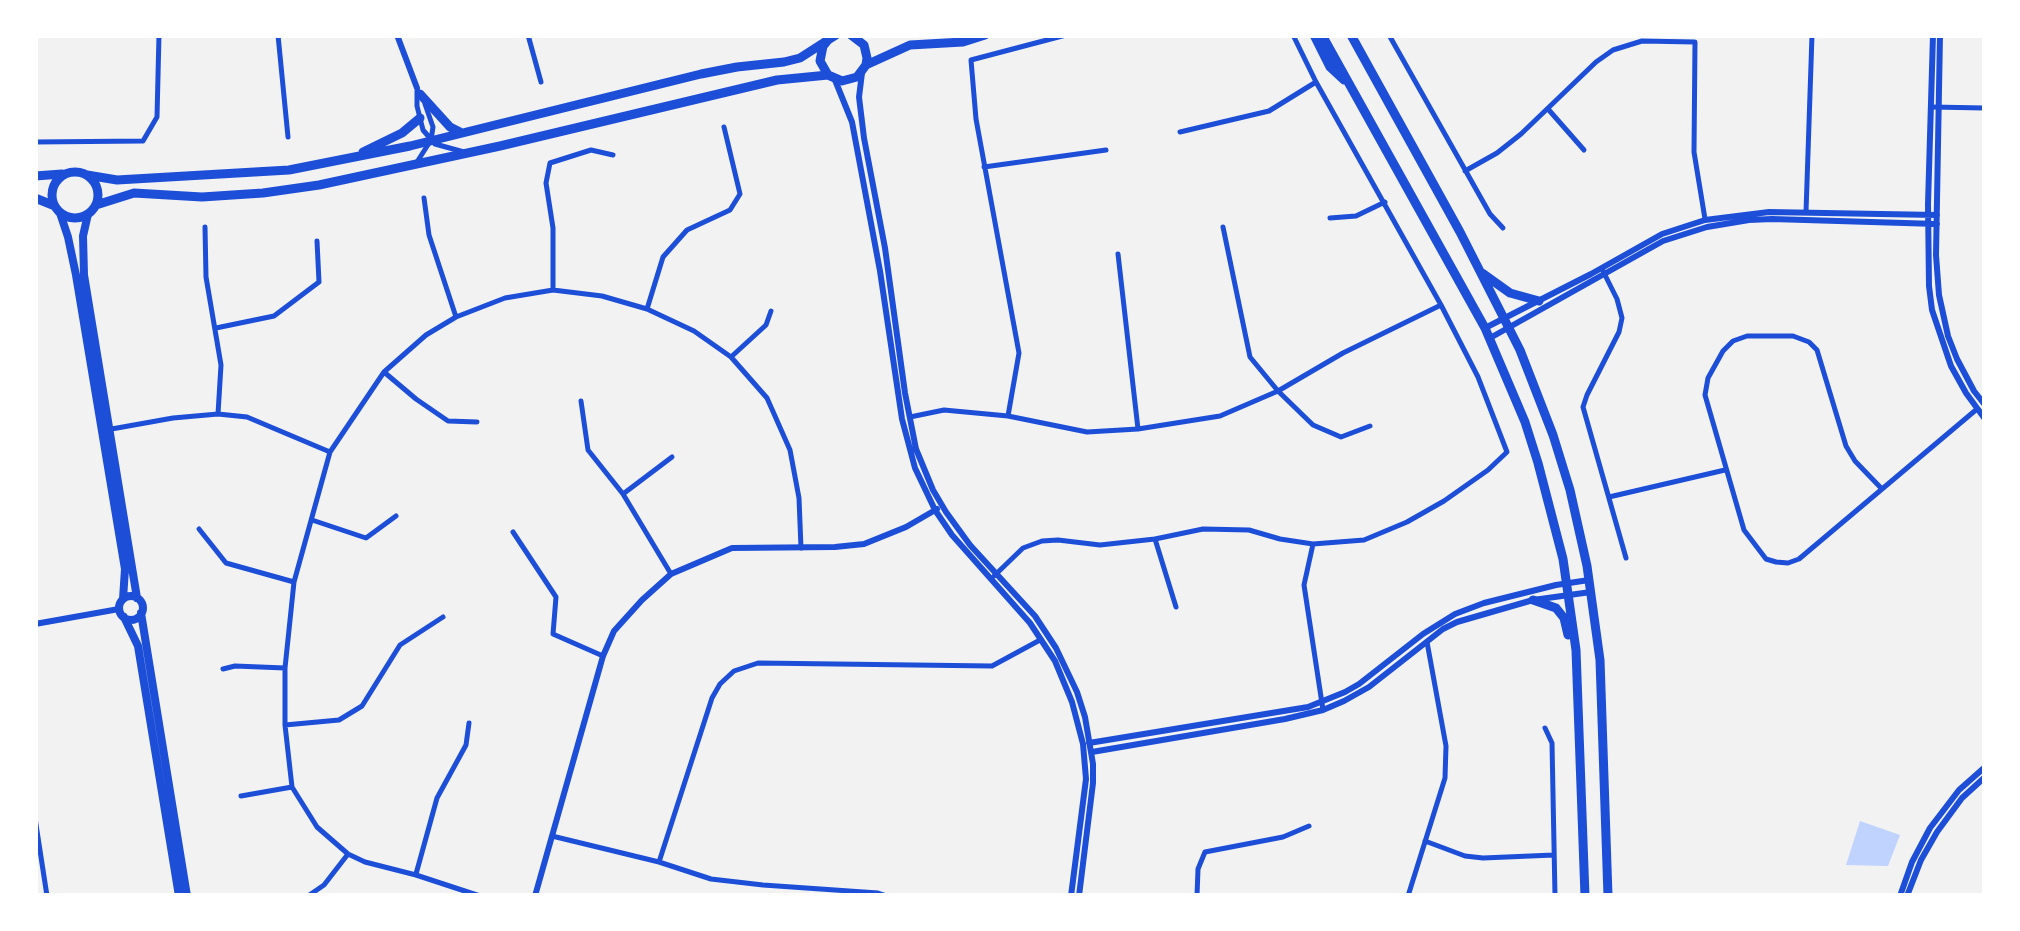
<!DOCTYPE html>
<html>
<head>
<meta charset="utf-8">
<style>
	body { margin:0 }
	#map { position:relative; width:2020px; height:931px; overflow:hidden; background:#f2f2f2; font-family:Figtree,sans-serif }
	canvas { display:block }
	.frame { position:absolute; inset:0; border:38px solid #fff; pointer-events:none }
</style>
</head>
<body>
<div id="map">
<canvas width="2020" height="931"></canvas>
<div class="frame"></div>
</div>
<script>
const ctx = document.querySelector('canvas').getContext('2d');
ctx.lineJoin = 'round';
function fill(path, color) { ctx.fillStyle = color; ctx.fill(path, 'evenodd'); }
const shape = rows => new Path2D(rows.map(r => 'M' + r).join(''));
function stroke(path, color, width, dash) { ctx.strokeStyle = color; ctx.lineWidth = width; ctx.lineCap = dash ? 'butt' : 'round'; ctx.setLineDash(dash || []); ctx.stroke(path); }
fill(shape([
	[1860,821,1900,835,1888,866,1846,865]
]), '#bfd3fe');
stroke(shape([
	[278,35,288,137],
	[528,35,541,82],
	[1389,35,1490,214,1503,228],
	[417,91,417,106,423,130,435,144,464,152],
	[1931,107,1985,108],
	[1548,109,1584,150],
	[1180,132,1269,111,1316,82],
	[35,142,143,141,157,117,159,35],
	[417,162,431,140,433,127,425,104],
	[984,167,1106,150],
	[1465,171,1497,153,1521,134,1596,62,1613,50,1642,41,1695,42,1694,152,1705,219],
	[424,198,429,235,456,317],
	[1806,212,1812,35],
	[1330,218,1356,216,1385,202],
	[205,227,206,277,221,365,218,414],
	[1223,227,1250,357,1278,391,1313,425,1341,437,1370,426],
	[1118,254,1138,429],
	[1603,271,1617,299,1622,318,1619,332,1587,395,1583,407,1626,558],
	[553,290,553,228,546,183,550,163,591,150,613,155],
	[647,309,663,257,687,230,730,210,740,194,724,127],
	[216,328,274,316,319,282,317,241],
	[731,357,766,325,771,311],
	[384,372,416,399,448,421,477,422],
	[581,401,588,450,623,494,671,574],
	[1008,416,1019,353,976,119,971,60,1066,35],
	[910,417,944,410,1008,416,1087,432,1138,429,1220,416,1278,391,1343,353,1441,305],
	[106,430,173,418,218,414,247,417,330,452],
	[1881,488,1855,461,1846,446,1817,350,1809,342,1793,336,1747,336,1733,341,1723,351,1708,378,1705,395,1744,530,1766,559,1776,562,1788,563,1799,559,1977,409],
	[623,494,672,457],
	[1609,497,1725,470],
	[312,520,366,538,396,516],
	[199,529,226,563,294,582],
	[513,532,556,597,553,634,603,656],
	[1155,539,1176,607],
	[1313,544,1304,585,1323,710],
	[994,576,1023,548,1042,541,1058,540,1100,545,1155,539,1203,529,1249,530,1280,539,1313,544,1364,540,1407,522,1444,501,1488,470,1507,452,1478,377,1441,305,1316,82,1293,35],
	[223,669,235,666,285,668],
	[285,725,339,720,362,706,400,645,443,617],
	[1545,728,1552,743,1555,896],
	[241,796,292,787],
	[35,818,47,896],
	[552,836,659,862,711,879,763,885,878,893,887,896],
	[1425,841,1465,856,1483,858,1554,855],
	[659,862,712,698,720,684,734,671,758,663,992,666,1040,640],
	[416,874,437,798,466,745,469,723],
	[308,896,324,885,348,854],
	[480,896,416,875,365,862,348,854,317,827,292,787,285,725,285,668,294,582,330,452,384,372,426,335,456,317,505,298,553,290,602,296,647,309,694,331,731,357,767,398,790,450,799,498,801,548],
	[1197,896,1198,869,1205,852,1283,837,1309,826],
	[1408,896,1445,778,1446,746,1427,642]
]), '#1d4ed8', 5);
stroke(shape([
	[397,35,417,88],
	[1933,35,1928,204,1929,286,1932,310,1951,366,1966,393,1985,419],
	[1940,35,1936,255,1939,295,1948,336,1957,359,1974,391,1985,405],
	[862,73,859,97,864,138,885,248,905,393,916,449,933,490,946,512,970,545,1035,616,1056,648,1077,692,1085,717,1093,764,1093,783,1079,896],
	[835,80,852,122,880,271,902,419,915,468,935,510,952,535,1030,623,1055,661,1072,702,1083,744,1086,779,1071,896],
	[1485,328,1591,274,1662,234,1705,220,1769,212,1937,215],
	[1490,338,1663,241,1707,227,1749,220,1772,219,1937,224],
	[35,624,119,609],
	[1089,743,1308,707,1345,692,1359,684,1423,634,1455,614,1484,603,1556,585,1589,580],
	[1092,752,1285,719,1323,710,1344,701,1369,687,1443,629,1457,622,1533,600,1591,592],
	[535,896,603,656,614,631,642,600,671,574,732,548,835,547,864,544,906,527,937,509],
	[1900,896,1912,862,1930,828,1959,790,1985,767],
	[1907,896,1921,860,1937,832,1962,798,1985,777]
]), '#1d4ed8', 6);
stroke(shape([
	[60,213,68,237,76,275,125,569,123,599],
	[88,214,83,236,84,275,137,598],
	'119 608a12 12 0 1 1 24 0a12 12 0 1 1-24 0Z',
	[141,613,187,896],
	[124,617,138,646,179,896]
]), '#1d4ed8', 8);
stroke(shape([
	[836,35,828,40,823,46,820,61,828,75,842,81,857,77,866,65,867,58,864,45,851,35],
	[866,65,910,45,963,42,985,35],
	[420,94,450,127,460,132],
	[363,152,402,133,420,118],
	'52 195a23 23 0 1 1 46 0a23 23 0 1 1-46 0Z',
	[87,175,117,180,289,170,410,146,701,74,737,67,784,62,800,58,828,40],
	[35,176,62,174],
	[35,198,55,206],
	[96,205,134,193,202,197,263,193,319,185,500,146,777,80,828,75]
]), '#1d4ed8', 9);
stroke(shape([
	[1314,35,1330,67,1344,80],
	[1322,35,1485,328,1525,422,1538,463,1563,559,1576,650,1585,896],
	[1351,35,1460,232,1520,350,1553,435,1570,490,1587,566,1600,660,1608,896],
	[1482,273,1510,293,1539,301],
	[1533,600,1556,608,1564,618,1568,635]
]), '#1d4ed8', 9);
</script>
</body>
</html>
